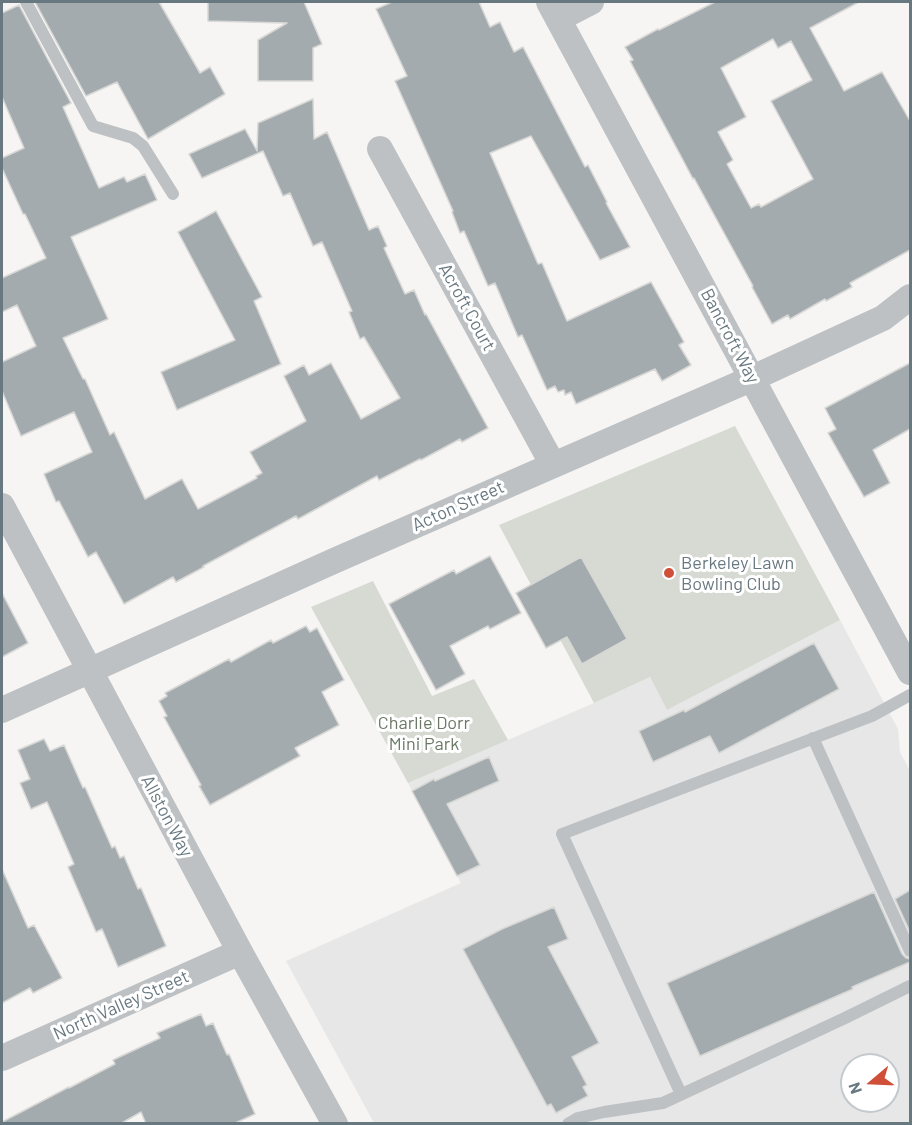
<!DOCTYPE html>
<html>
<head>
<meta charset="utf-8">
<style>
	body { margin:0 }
	#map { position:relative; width:912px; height:1125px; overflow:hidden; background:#f6f5f3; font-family:Barlow,sans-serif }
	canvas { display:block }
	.frame { position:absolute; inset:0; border:3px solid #687880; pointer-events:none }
	.north { position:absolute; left:840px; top:1053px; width:60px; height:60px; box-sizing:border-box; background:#fff; border:2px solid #c3c9cc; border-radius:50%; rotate:251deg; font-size:16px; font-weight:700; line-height:24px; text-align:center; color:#687880 }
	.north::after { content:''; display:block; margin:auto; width:21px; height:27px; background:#d04f38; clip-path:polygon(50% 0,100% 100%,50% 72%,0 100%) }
</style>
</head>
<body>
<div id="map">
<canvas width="912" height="1125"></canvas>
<div class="frame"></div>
<div class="north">N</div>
</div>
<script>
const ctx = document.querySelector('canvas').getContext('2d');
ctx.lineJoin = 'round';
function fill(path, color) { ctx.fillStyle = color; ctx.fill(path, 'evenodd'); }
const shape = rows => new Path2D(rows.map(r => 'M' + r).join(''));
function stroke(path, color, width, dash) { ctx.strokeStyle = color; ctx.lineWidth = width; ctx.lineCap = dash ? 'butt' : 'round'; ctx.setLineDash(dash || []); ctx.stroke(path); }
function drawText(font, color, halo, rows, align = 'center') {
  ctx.font = font + ' Barlow,sans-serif'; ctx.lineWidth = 6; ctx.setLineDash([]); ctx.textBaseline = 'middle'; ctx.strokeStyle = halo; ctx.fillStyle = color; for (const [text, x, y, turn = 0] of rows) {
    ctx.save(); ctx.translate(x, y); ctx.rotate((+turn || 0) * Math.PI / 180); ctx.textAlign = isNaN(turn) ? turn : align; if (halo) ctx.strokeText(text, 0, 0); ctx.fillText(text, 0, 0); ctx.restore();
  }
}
fill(shape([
	[840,620,898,729,900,752,910,771,910,1123,374,1123,286,961,461,883,408,783,594,703,650,677,667,710],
	[852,1065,888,1065,888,1101,852,1101]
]), '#e6e7e6');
fill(shape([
	[735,426,840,620,667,710,650,677,594,703,499,525],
	[373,581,432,696,474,679,508,740,408,783,311,607]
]), '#d6dad2');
const building = shape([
	[35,2,159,2,200,73,210,67,225,94,148,139,117,82,86,96,35,2],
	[208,2,304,2,322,44,313,48,313,81,258,81,258,40,287,23,208,21,208,2],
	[392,2,479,2,490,27,500,22,514,52,523,47,585,167,588,165,607,202,606,203,630,247,600,260,531,136,490,153,538,264,542,263,567,321,651,282,684,342,679,345,691,365,662,381,655,369,576,404,571,392,565,395,564,390,558,392,555,386,547,390,522,335,518,337,495,283,488,286,464,231,460,233,452,212,453,211,395,81,407,76,376,9,392,2],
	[715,2,859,2,810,28,844,91,882,72,910,121,910,250,850,283,852,287,826,301,825,299,790,319,788,315,772,324,752,287,753,286,694,178,693,179,683,160,630,61,633,60,625,47,658,29,659,30,715,2],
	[773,39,778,48,791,41,812,80,771,101,813,179,761,207,759,204,751,208,727,164,733,160,718,132,746,117,721,68,773,39],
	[19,5,71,103,63,107,99,188,124,177,127,182,145,174,157,200,71,237,108,319,63,338,83,379,85,379,110,435,114,432,145,499,182,479,198,509,257,478,256,476,262,473,250,452,306,421,284,376,304,365,309,375,331,363,361,419,400,398,364,337,360,339,349,312,352,311,322,242,313,246,290,193,283,196,263,151,202,178,189,154,245,129,257,151,258,123,313,99,314,139,327,132,369,230,378,226,387,246,384,248,405,294,414,290,425,315,426,314,488,428,462,442,460,439,421,460,420,459,379,480,377,476,298,519,296,516,203,566,204,567,176,582,173,577,124,604,96,552,88,557,59,501,56,502,44,474,92,452,74,412,21,436,2,391,2,362,36,346,17,305,2,312,2,278,46,258,25,214,23,214,2,168,2,158,24,148,2,97,2,13,19,5],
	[216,211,262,297,254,301,281,364,177,410,161,372,235,340,178,232,216,211],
	[910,363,910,429,873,450,890,483,864,497,828,433,836,429,825,408,910,363],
	[490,556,521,613,490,629,488,626,450,646,465,674,436,690,389,604,454,570,456,574,490,556],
	[581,557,627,639,582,664,567,637,546,648,516,593,581,557],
	[2,593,28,643,2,657,2,593],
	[306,626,310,632,317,628,344,680,322,692,339,725,295,748,300,756,210,805,199,786,201,785,164,717,167,716,159,701,167,696,165,693,229,659,231,662,271,640,273,643,306,626],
	[814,643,839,689,719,753,710,736,653,762,639,731,684,710,685,712,814,643],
	[44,739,50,751,64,745,83,788,85,787,112,848,115,846,120,858,124,856,138,889,141,888,166,946,118,967,102,929,96,932,68,867,74,864,47,802,31,809,20,783,30,779,18,750,44,739],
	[489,757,499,781,447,804,480,865,457,876,412,791,434,779,435,781,489,757],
	[2,869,28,928,34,925,62,978,33,993,30,988,2,1003,2,869],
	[910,890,910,932,895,899,910,890],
	[874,892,902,954,906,958,910,959,910,962,852,987,853,989,700,1056,667,983,874,892],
	[554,907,568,939,548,947,599,1043,572,1057,587,1085,583,1087,588,1096,556,1113,551,1104,547,1106,463,949,502,929,554,907],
	[201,1014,206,1026,213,1023,227,1055,229,1054,255,1114,233,1124,146,1124,141,1112,120,1124,2,1124,2,1122,69,1087,69,1088,115,1064,113,1060,160,1038,157,1033,201,1014]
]);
fill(building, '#a3abaf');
stroke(building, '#d7d7d5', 1.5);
stroke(shape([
	[26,2,93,126,133,138,143,146,173,194],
	[813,738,910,951],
	[681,1094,562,834,872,716,910,695],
	[568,1124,578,1118,604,1112,663,1103,845,1018,910,986]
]), '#bdc1c4', 12);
stroke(shape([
	[549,2,910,672],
	[558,19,591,2],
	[380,149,553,465],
	[2,506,240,952,335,1124],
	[2,710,336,560,753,378,883,318,910,297],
	[2,1058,240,952]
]), '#bdc1c4', 26);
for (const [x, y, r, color] of [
	[669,573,6,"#d04f38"]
]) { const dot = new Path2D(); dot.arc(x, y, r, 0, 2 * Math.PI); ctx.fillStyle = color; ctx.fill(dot); stroke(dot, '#fff', 2); }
drawText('18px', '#687880', '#fff', [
	["Acroft Court",467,307,61],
	["Bancroft Way",730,336,62],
	["Acton Street",458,506,-24],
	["Allston Way",167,816,62],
	["North Valley Street",121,1005,-24]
]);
drawText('18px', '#687880', '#fff', [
	["Berkeley Lawn",681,563],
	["Bowling Club",681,584]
], 'left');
drawText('18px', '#6b7866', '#fff', [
	["Charlie Dorr",424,723],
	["Mini Park",424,744]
]);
</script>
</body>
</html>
